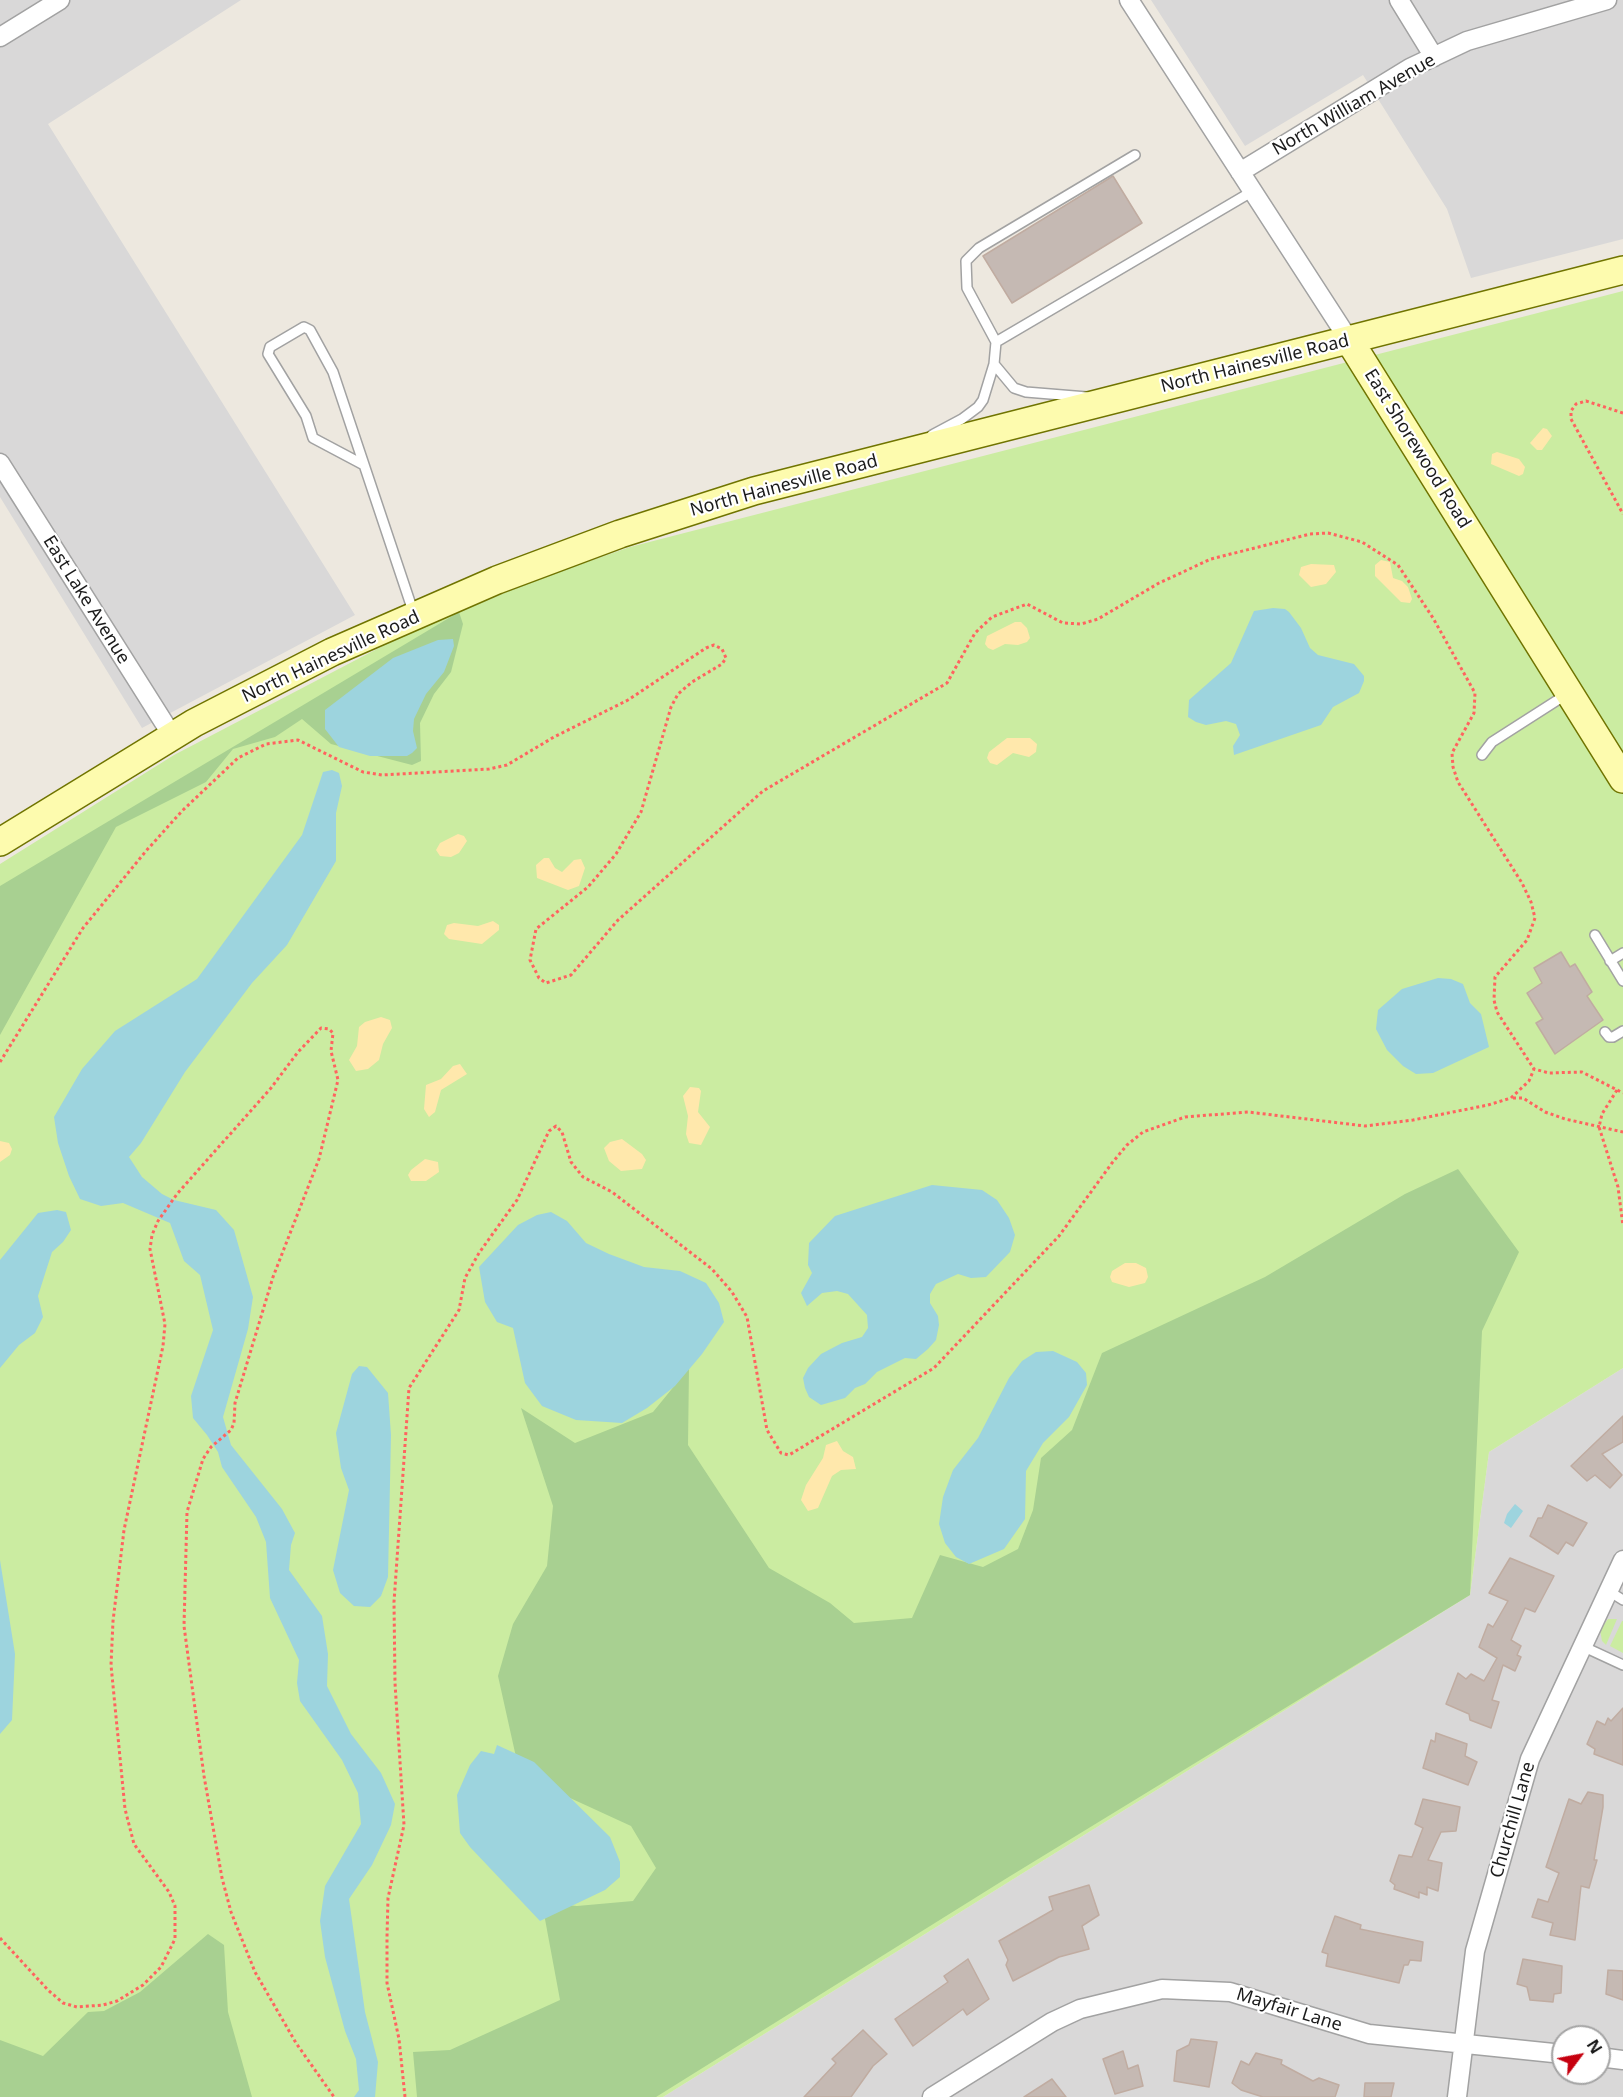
<!DOCTYPE html>
<html>
<head>
<meta charset="utf-8">
<style>
	body { margin:0 }
	#map { position:relative; width:1623px; height:2097px; overflow:hidden; background:#ede8df; font-family:"Noto Sans",sans-serif }
	canvas { display:block }
	.north { position:absolute; left:1551px; top:2025px; width:60px; height:60px; box-sizing:border-box; background:#fff; border:2px solid #a4a4a4; border-radius:50%; rotate:58deg; font-size:16px; font-weight:700; line-height:24px; text-align:center; color:#1b1b1b }
	.north::after { content:''; display:block; margin:auto; width:21px; height:27px; background:#c6000f; clip-path:polygon(50% 0,100% 100%,50% 72%,0 100%) }
</style>
</head>
<body>
<div id="map">
<canvas width="1623" height="2097"></canvas>
<div class="north">N</div>
</div>
<script>
const ctx = document.querySelector('canvas').getContext('2d');
ctx.lineJoin = 'round';
function fill(path, color) { ctx.fillStyle = color; ctx.fill(path, 'evenodd'); }
const shape = rows => new Path2D(rows.map(r => 'M' + r).join(''));
function stroke(path, color, width, dash) { ctx.strokeStyle = color; ctx.lineWidth = width; ctx.lineCap = dash ? 'butt' : 'round'; ctx.setLineDash(dash || []); ctx.stroke(path); }
function drawText(font, color, halo, rows, align = 'center') {
  ctx.font = font + ' "Noto Sans",sans-serif'; ctx.lineWidth = 4.5; ctx.setLineDash([]); ctx.textBaseline = 'middle'; ctx.strokeStyle = halo; ctx.fillStyle = color; for (const [text, x, y, turn = 0] of rows) {
    ctx.save(); ctx.translate(x, y); ctx.rotate((+turn || 0) * Math.PI / 180); ctx.textAlign = isNaN(turn) ? turn : align; if (halo) ctx.strokeText(text, 0, 0); ctx.fillText(text, 0, 0); ctx.restore();
  }
}
fill(shape([
	[0,0,241,0,48,124,355,615,142,728,0,497],
	[1151,0,1623,0,1623,239,1471,278,1447,209,1363,75,1245,146],
	[1623,1368,1623,2097,663,2097,1470,1595,1489,1452],
	[1563,2037,1599,2037,1599,2073,1563,2073]
]), '#d9d8d8');
fill(shape([
	[1623,291,1623,1368,1489,1452,1470,1595,663,2097,0,2097,0,864,174,755,398,638,535,580,630,547],
	[1608,1619,1617,1619,1606,1645,1602,1641,1600,1630],
	[1622,1621,1623,1621,1623,1653,1610,1646]
]), '#cbeca1');
fill(shape([
	[459,612,463,624,451,672,434,694,420,723,421,761,412,765,331,744,302,719,275,737,233,749,206,782,116,827,0,1035,0,886],
	[1458,1169,1519,1252,1482,1331,1470,1595,1007,1878,656,2097,417,2097,413,2052,450,2050,560,2000,542,1903,577,1906,633,1901,656,1868,631,1826,520,1775,498,1676,513,1624,547,1566,553,1506,521,1408,575,1443,653,1412,689,1368,688,1445,769,1568,830,1603,854,1623,912,1618,940,1555,983,1567,1018,1549,1033,1510,1041,1458,1072,1430,1102,1353,1265,1277,1405,1194],
	[208,1934,224,1945,228,2012,252,2097,0,2097,0,2040,43,2056,88,2012,104,2011,140,1992]
]), '#a8d091');
fill(shape([
	[1543,428,1547,429,1552,436,1542,450,1537,450,1530,443],
	[1497,452,1519,459,1525,467,1523,474,1519,476,1491,464,1492,454],
	[1381,560,1390,562,1393,578,1402,581,1408,587,1412,599,1410,603,1401,602,1375,576,1375,565],
	[1311,564,1334,565,1336,572,1326,584,1311,587,1299,575,1301,567],
	[1015,622,1021,622,1027,628,1030,638,1027,642,1018,645,1005,644,993,650,988,648,985,644,987,636],
	[1007,738,1030,738,1037,744,1036,752,1029,757,1013,753,997,765,990,763,987,758,989,752],
	[458,834,464,836,467,841,459,853,451,857,440,856,436,850,440,843],
	[544,858,549,858,555,868,562,872,574,860,581,859,585,868,579,886,568,890,537,878,536,865],
	[493,921,499,925,499,930,482,944,449,939,444,934,447,925,454,923,478,926],
	[381,1017,390,1020,392,1028,383,1044,379,1060,368,1069,356,1071,349,1060,357,1046,359,1027,365,1022],
	[460,1064,467,1074,441,1090,435,1112,429,1117,424,1109,426,1085,441,1079,453,1066],
	[690,1087,699,1088,701,1091,698,1112,710,1127,701,1145,689,1143,686,1134,688,1116,683,1096],
	[622,1139,642,1154,646,1160,642,1169,621,1171,609,1161,604,1148,610,1142],
	[0,1141,9,1143,12,1149,10,1155,0,1162],
	[425,1159,438,1162,439,1172,426,1181,411,1181,408,1175,411,1170],
	[1125,1263,1136,1263,1146,1268,1148,1277,1145,1283,1129,1287,1112,1282,1110,1277,1112,1271],
	[837,1441,843,1451,853,1457,856,1469,841,1470,832,1476,818,1508,808,1511,801,1500,806,1485,823,1458,826,1445]
]), '#ffe8ac');
fill(shape([
	[1273,608,1285,609,1289,612,1301,628,1310,648,1318,655,1354,664,1364,676,1364,681,1359,693,1333,707,1321,725,1234,755,1233,746,1240,735,1236,724,1226,721,1206,725,1196,722,1188,717,1189,700,1231,663,1254,611],
	[453,639,454,646,444,672,426,694,414,719,413,731,417,748,412,753,407,756,370,756,339,747,325,729,325,710,393,658,438,640],
	[332,770,339,773,342,786,336,813,336,861,287,945,252,983,185,1072,141,1143,129,1157,142,1177,162,1194,174,1200,216,1210,234,1230,253,1297,248,1329,223,1417,231,1445,282,1509,295,1533,291,1545,289,1570,322,1616,328,1654,327,1686,351,1734,381,1773,395,1804,391,1825,372,1865,349,1899,365,2012,378,2062,375,2097,354,2097,359,2090,356,2059,345,2031,325,1957,320,1921,325,1886,361,1824,358,1793,342,1760,300,1701,297,1683,299,1660,270,1598,266,1542,256,1517,222,1467,218,1452,207,1435,193,1418,191,1396,213,1330,200,1275,184,1261,170,1223,123,1203,101,1206,80,1199,69,1176,58,1143,54,1117,82,1069,115,1031,197,979,302,835,323,772],
	[1438,978,1451,979,1463,984,1470,1003,1481,1014,1489,1047,1433,1073,1416,1074,1403,1066,1387,1050,1376,1029,1378,1010,1402,989],
	[932,1185,982,1190,997,1200,1009,1218,1015,1235,1010,1252,986,1277,971,1278,958,1274,936,1284,930,1294,930,1303,938,1316,939,1325,936,1340,928,1349,916,1359,905,1358,877,1372,865,1384,855,1388,845,1398,821,1405,809,1397,805,1388,803,1378,808,1368,821,1354,842,1343,862,1337,868,1328,867,1315,848,1294,837,1291,822,1293,807,1306,801,1293,812,1273,808,1265,809,1243,835,1216],
	[57,1210,66,1212,71,1230,63,1242,52,1252,44,1277,38,1296,43,1317,35,1333,19,1345,0,1368,0,1260,38,1213],
	[551,1212,567,1221,586,1243,609,1254,644,1267,680,1271,706,1283,719,1303,724,1322,702,1354,675,1386,647,1408,622,1423,576,1420,542,1406,525,1383,513,1328,497,1322,485,1302,479,1267,518,1225,537,1215],
	[1053,1351,1077,1362,1086,1373,1087,1385,1069,1417,1043,1443,1026,1471,1025,1519,1004,1549,969,1564,956,1557,945,1543,939,1524,943,1497,953,1470,978,1438,1009,1378,1022,1361,1036,1352],
	[359,1366,367,1367,388,1393,391,1435,388,1577,381,1596,370,1607,354,1606,340,1593,333,1570,349,1490,341,1468,336,1433,352,1374],
	[1515,1504,1523,1511,1511,1528,1504,1523,1507,1514],
	[0,1560,15,1654,12,1720,0,1734],
	[497,1745,534,1762,610,1837,620,1862,620,1877,605,1890,540,1921,470,1847,460,1833,457,1795,470,1765,481,1751,494,1754]
]), '#9dd4de');
const building = shape([
	[1113,176,1142,223,1012,303,983,256,1113,176],
	[1561,952,1570,967,1575,964,1592,992,1587,996,1603,1020,1555,1054,1536,1023,1543,1019,1527,993,1542,983,1534,968,1561,952],
	[1623,1416,1623,1442,1602,1454,1622,1475,1610,1488,1595,1475,1587,1481,1571,1466,1623,1416],
	[1548,1505,1587,1523,1573,1546,1566,1542,1558,1554,1530,1536,1538,1518,1542,1518,1548,1505],
	[1510,1558,1554,1576,1535,1612,1525,1608,1511,1640,1521,1646,1517,1655,1521,1657,1515,1671,1503,1665,1492,1700,1499,1702,1491,1728,1470,1720,1469,1714,1446,1704,1458,1673,1466,1679,1471,1674,1484,1681,1497,1658,1479,1647,1488,1624,1493,1627,1508,1601,1489,1593,1510,1558],
	[1623,1708,1623,1765,1594,1754,1595,1749,1587,1744,1597,1721,1605,1725,1608,1718,1611,1721,1623,1708],
	[1436,1733,1467,1744,1465,1756,1477,1762,1468,1785,1423,1768,1431,1740,1435,1742,1436,1733],
	[1588,1792,1603,1795,1603,1807,1594,1860,1597,1860,1589,1888,1581,1886,1575,1940,1550,1935,1553,1923,1532,1917,1538,1899,1548,1902,1559,1873,1546,1867,1569,1799,1581,1804,1588,1792],
	[1423,1799,1460,1807,1456,1831,1441,1832,1428,1860,1442,1863,1438,1891,1427,1887,1427,1895,1419,1892,1419,1898,1394,1889,1395,1885,1390,1881,1399,1855,1412,1857,1423,1828,1415,1824,1423,1799],
	[1089,1885,1099,1915,1082,1926,1089,1949,1059,1957,1013,1981,1006,1965,1008,1960,999,1941,1053,1910,1049,1897,1089,1885],
	[1335,1916,1361,1925,1360,1929,1423,1942,1421,1961,1410,1960,1408,1965,1404,1965,1399,1983,1326,1966,1328,1954,1322,1952,1335,1916],
	[968,1959,989,1999,967,2015,963,2009,913,2046,895,2019,948,1982,944,1976,968,1959],
	[1523,1959,1562,1966,1561,1993,1554,1994,1553,2002,1530,2000,1527,1987,1517,1984,1523,1959],
	[1608,1970,1623,1971,1623,2000,1606,1994,1608,1970],
	[863,2030,887,2054,873,2066,851,2097,804,2097,836,2063,832,2059,863,2030],
	[1191,2039,1217,2042,1209,2087,1174,2081,1177,2051,1189,2045,1191,2039],
	[1123,2051,1128,2069,1138,2065,1143,2086,1115,2094,1103,2059,1123,2051],
	[1256,2053,1282,2060,1281,2064,1313,2081,1319,2078,1339,2085,1335,2097,1263,2097,1241,2090,1232,2083,1241,2061,1249,2065,1256,2053],
	[1052,2079,1066,2097,1024,2097,1052,2079],
	[1365,2083,1394,2083,1391,2097,1364,2097,1365,2083]
]);
fill(building, '#c5b9b3');
stroke(building, '#c0aca1', 1.5);
const service = shape([
	[996,342,1253,191],
	[994,364,1014,388,1026,392,1087,397],
	[932,435,962,419,978,407,983,400,994,364,996,342,967,288,966,261,979,248,1135,155],
	[362,464,313,438,306,416,268,354,270,347,304,327,310,330,333,372,414,614],
	[1482,755,1492,742,1567,694],
	[1595,935,1623,981],
	[1610,961,1623,953],
	[1605,1032,1609,1037,1613,1037,1623,1031],
	[1607,1590,1623,1600],
	[1582,1646,1623,1665]
]);
const minor = shape([
	[1129,0,1349,340],
	[1399,0,1434,57],
	[0,37,60,0],
	[1240,172,1410,68,1467,41,1607,0],
	[0,463,173,737],
	[1599,2057,1623,2060],
	[932,2097,1052,2022,1080,2009,1162,1989,1230,1992,1369,2034,1563,2054],
	[1457,2097,1475,1951,1530,1759,1623,1560]
]);
const secondary = shape([
	[1349,340,1623,779],
	[0,842,194,723,332,652,497,580,620,534,754,491,1623,270]
]);
stroke(service, '#a2a2a2', 12);
stroke(minor, '#a2a2a2', 21);
stroke(secondary, '#707400', 30);
stroke(shape([
	[1623,413,1586,401,1576,404,1571,411,1571,419,1623,514],
	[0,1062,83,928,146,851,182,811,238,758,266,744,298,740,363,772,382,775,489,769,507,765,554,737,628,700,706,648,714,645,722,649,726,658,722,664,692,682,678,694,671,707,641,812,616,854,588,887,536,929,530,960,539,978,546,983,571,975,618,920,763,791,947,683,975,633,992,617,1027,604,1063,623,1081,624,1098,619,1159,583,1211,559,1310,534,1328,533,1362,542,1398,565,1433,618,1475,693,1474,713,1452,753,1453,767,1458,782,1522,883,1531,902,1535,918,1527,940,1495,977,1494,1000,1497,1012,1534,1069,1549,1073,1582,1072,1623,1093],
	[1617,1090,1602,1114,1599,1127,1618,1187,1623,1226],
	[1513,1098,1523,1098,1545,1112,1565,1119,1623,1132],
	[0,1938,48,1990,63,2003,77,2007,103,2005,117,2001,143,1985,161,1967,175,1939,175,1906,169,1892,134,1844,125,1809,111,1665,113,1621,124,1530,163,1346,165,1324,150,1249,152,1235,158,1221,177,1194,271,1088,298,1052,321,1028,329,1029,333,1033,331,1051,338,1080,319,1159,273,1277,235,1403,234,1423,231,1430,211,1447,203,1459,187,1512,184,1626,204,1776,222,1878,231,1912,255,1972,296,2043,334,2097],
	[405,2097,399,2039,387,1983,387,1937,388,1898,404,1825,395,1683,394,1602,409,1388,459,1310,465,1278,479,1253,517,1200,549,1131,556,1126,562,1132,571,1162,583,1177,612,1192,712,1269,732,1292,747,1317,767,1430,781,1453,789,1455,934,1368,1059,1236,1112,1163,1127,1145,1143,1132,1185,1117,1248,1112,1365,1126,1413,1120,1488,1105,1511,1098,1529,1081,1534,1069]
]), '#ff635f', 3, [3, 3]);
stroke(service, '#fff', 9);
stroke(minor, '#fff', 18);
stroke(secondary, '#fdfbae', 27);
drawText('18px', '#1b1b1b', '#fff', [
	["North William Avenue",1354,105,-30],
	["North Hainesville Road",1255,364,-14],
	["East Shorewood Road",1417,449,58],
	["North Hainesville Road",784,486,-15],
	["East Lake Avenue",86,600,58],
	["North Hainesville Road",331,657,-25],
	["Churchill Lane",1513,1820,-74],
	["Mayfair Lane",1289,2010,17]
]);
</script>
</body>
</html>
